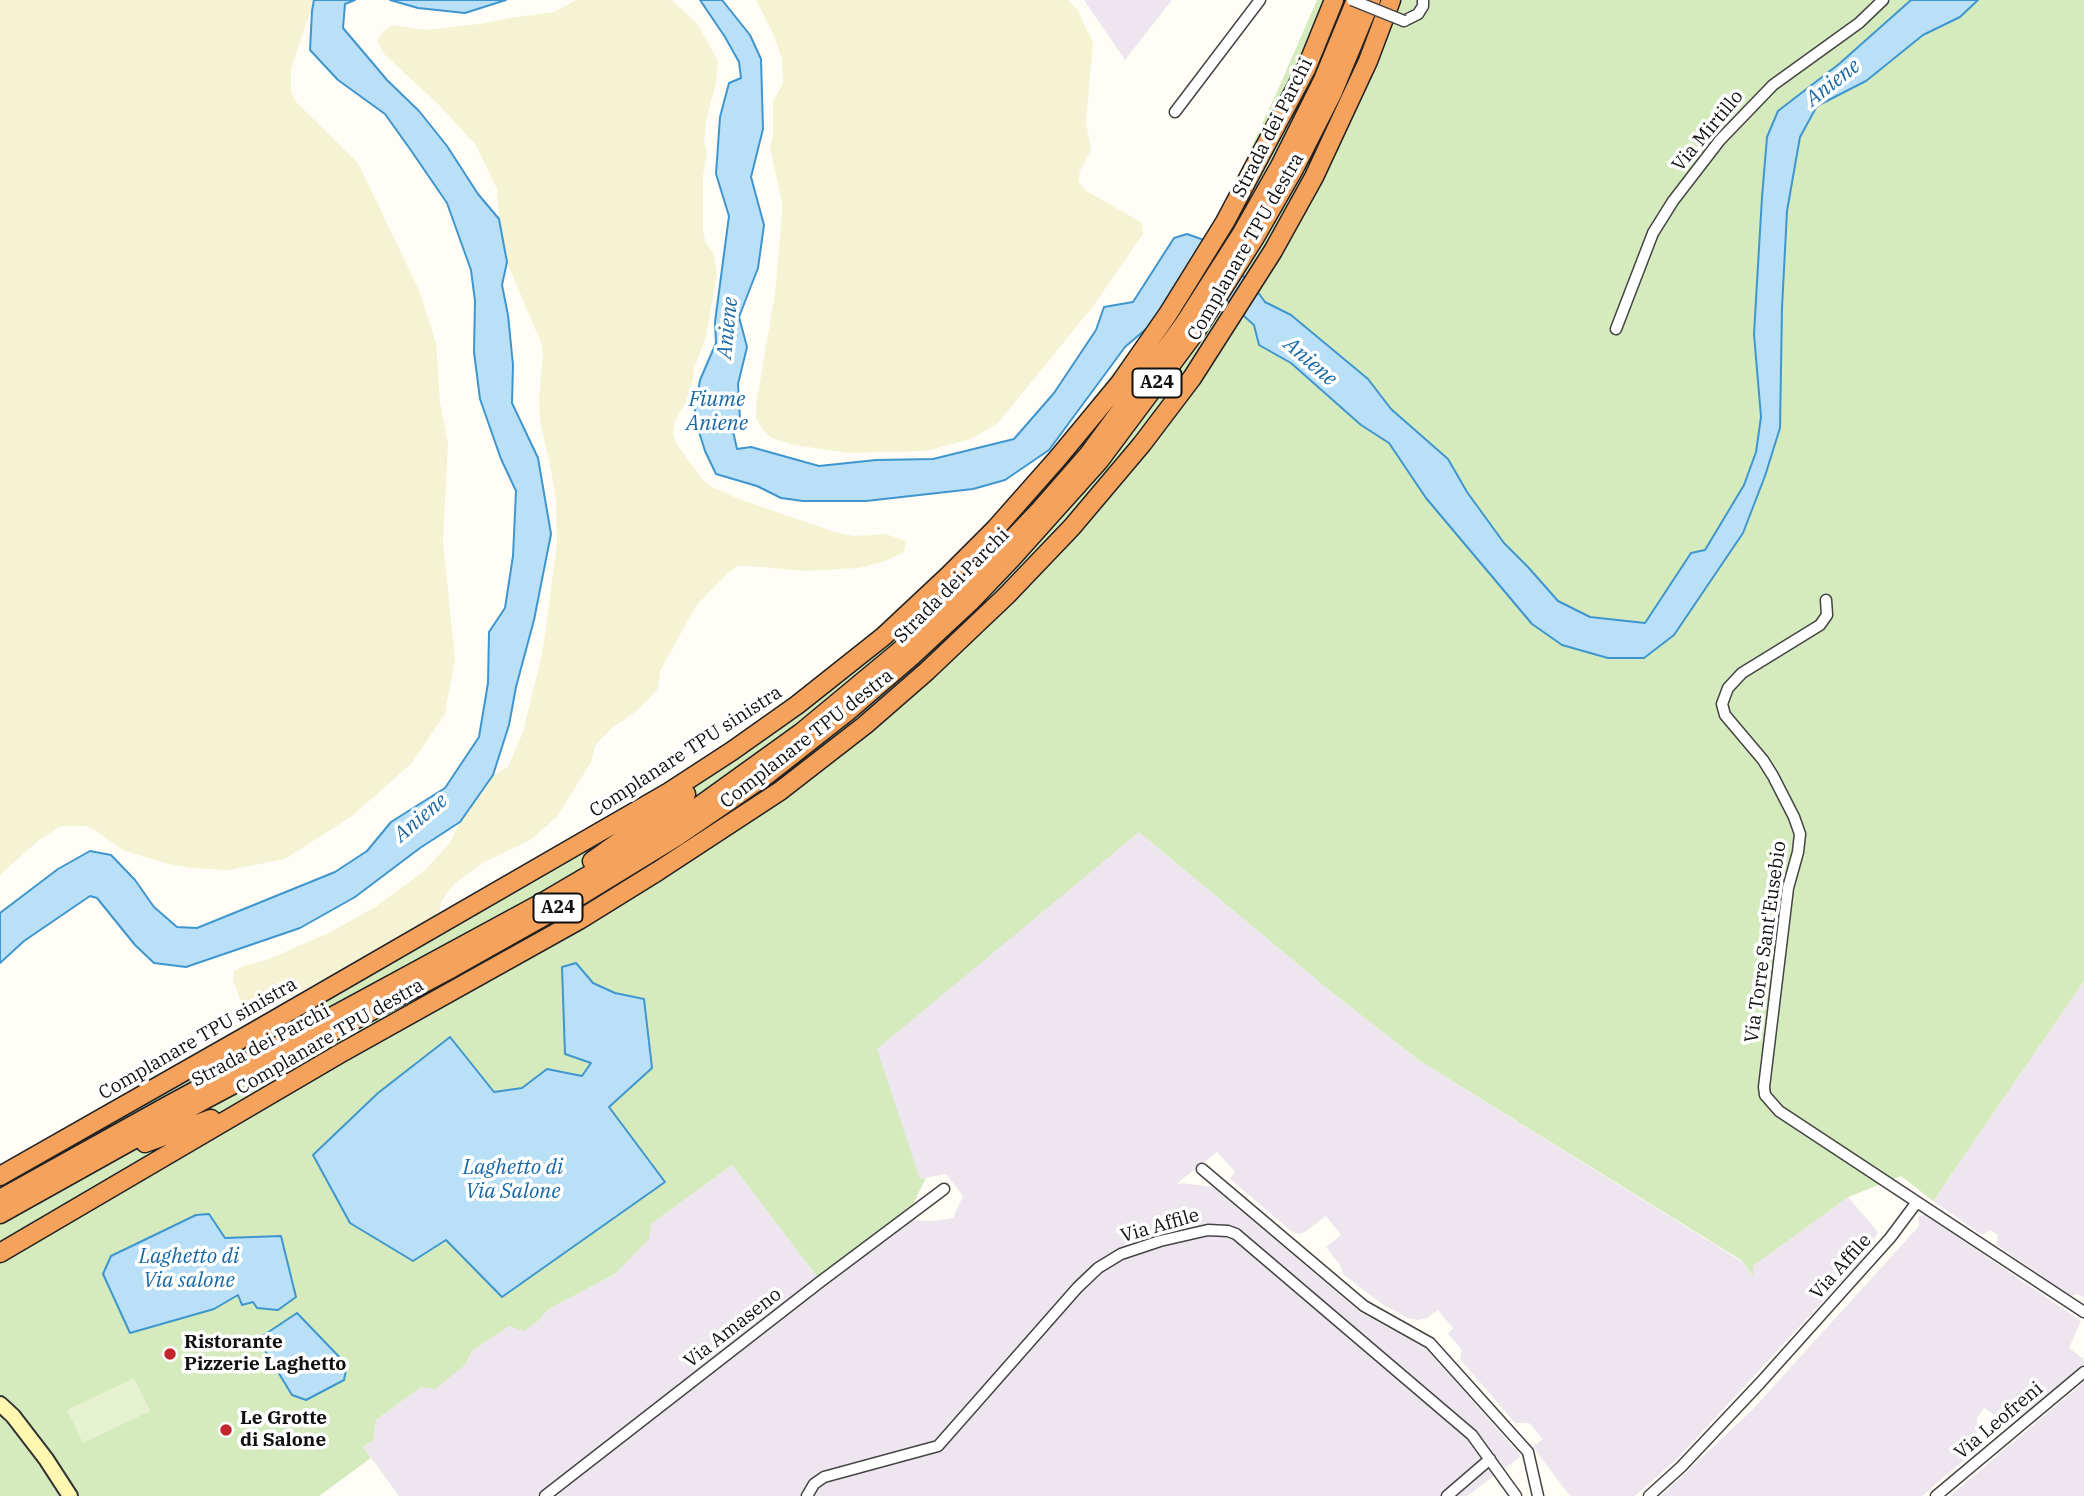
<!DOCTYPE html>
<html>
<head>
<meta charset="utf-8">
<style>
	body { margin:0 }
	canvas { display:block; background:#fffdf5 }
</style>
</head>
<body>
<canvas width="2084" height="1496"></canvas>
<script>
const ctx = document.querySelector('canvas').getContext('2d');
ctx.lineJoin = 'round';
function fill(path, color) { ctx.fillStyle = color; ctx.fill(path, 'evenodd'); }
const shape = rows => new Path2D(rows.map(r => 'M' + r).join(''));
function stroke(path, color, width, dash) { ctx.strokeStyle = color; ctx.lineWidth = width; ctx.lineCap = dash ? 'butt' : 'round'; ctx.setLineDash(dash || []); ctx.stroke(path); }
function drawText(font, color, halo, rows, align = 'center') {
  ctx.font = font + ' "IBM Plex Serif",serif'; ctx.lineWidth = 7; ctx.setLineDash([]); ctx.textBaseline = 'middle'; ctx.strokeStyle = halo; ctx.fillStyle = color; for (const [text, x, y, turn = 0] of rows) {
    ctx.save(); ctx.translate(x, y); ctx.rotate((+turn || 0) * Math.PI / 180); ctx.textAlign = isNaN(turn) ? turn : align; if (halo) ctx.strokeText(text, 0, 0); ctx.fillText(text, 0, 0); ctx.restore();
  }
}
fill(shape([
	[1084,0,1172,0,1125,60],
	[1139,832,1329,990,1420,1061,1741,1261,1753,1275,1752,1266,1848,1197,1878,1232,1865,1256,1679,1457,1635,1496,1570,1496,1533,1447,1543,1439,1529,1423,1515,1423,1460,1359,1462,1350,1448,1334,1453,1328,1438,1310,1427,1318,1418,1320,1408,1318,1382,1304,1344,1275,1340,1265,1326,1247,1341,1235,1326,1216,1305,1232,1299,1234,1291,1231,1230,1179,1235,1172,1217,1152,1175,1185,1181,1183,1213,1187,1361,1313,1427,1349,1521,1456,1467,1496,554,1496,912,1220,934,1221,953,1218,963,1196,946,1174,920,1179,901,1122,870,1049],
	[2084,981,2084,1298,2078,1294,2070,1296,1997,1245,1998,1235,1990,1230,1982,1235,1933,1201],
	[732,1165,819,1279,536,1496,399,1496,363,1447,373,1440,376,1420,421,1387,465,1365,472,1351,509,1326,540,1319,547,1310,615,1274,651,1224],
	[1925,1215,2081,1321,2069,1348,2084,1359,2084,1367,2024,1417,2001,1419,1984,1408,1977,1418,1977,1449,1922,1496,1661,1496,1750,1412,1919,1226,1918,1216],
	[2084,1382,2084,1496,1950,1496]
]), '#eee6ef');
fill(shape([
	[0,0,314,0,291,69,291,92,296,102,358,163,419,290,436,343,440,402,448,444,443,541,455,659,445,714,411,764,352,816,285,859,229,870,192,868,169,864,124,851,95,830,85,826,61,826,39,840,0,875],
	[576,0,671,0,697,23,718,61,716,83,707,117,704,141,707,152,703,176,703,232,706,243,713,252,717,274,706,337,694,369,693,380,686,402,675,421,673,432,676,443,702,479,710,486,739,499,832,531,853,536,886,534,906,541,904,552,885,561,859,568,805,571,749,566,738,566,729,572,696,606,660,671,658,688,651,697,635,712,612,728,596,744,591,762,557,817,530,840,481,864,454,884,441,902,439,913,431,922,253,1017,241,1002,233,981,234,971,244,966,266,960,329,933,375,907,423,872,450,843,460,822,493,775,508,767,523,732,542,654,557,545,556,499,550,465,540,421,539,398,543,354,541,343,507,262,499,219,497,189,476,145,439,105,384,54,377,41,384,31,393,25,425,30,479,24,511,18,554,12],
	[756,0,1068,0,1077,9,1093,43,1086,122,1091,150,1080,171,1078,181,1085,190,1142,223,1143,234,1094,305,998,423,971,439,926,451,848,453,794,445,770,437,762,428,756,418,756,406,775,293,782,214,782,202,770,147,773,135,773,102,783,83,782,59,773,33]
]), '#f6f3d4');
fill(shape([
	[1317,0,2084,0,2084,981,1933,1201,1901,1176,1848,1197,1753,1266,1753,1276,1741,1260,1420,1061,1329,990,1139,832,877,1049,920,1179,926,1178,913,1204,819,1279,732,1165,651,1224,649,1239,615,1274,547,1310,540,1319,524,1331,509,1326,472,1351,465,1365,435,1389,421,1387,376,1420,373,1440,363,1447,371,1458,319,1496,0,1496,0,1168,502,883,697,765,831,670,989,524,1050,455,1179,287,1218,219,1276,94]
]), '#d5ebbd');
fill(shape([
	[134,1378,150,1411,83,1443,67,1410]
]), '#e6f2cf');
const water = shape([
	[314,0,355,0,345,4,343,28,387,80,419,111,447,146,478,194,499,219,507,262,502,285,508,315,513,365,512,403,538,458,551,534,534,620,516,687,509,725,493,775,460,822,420,848,355,897,300,928,186,967,154,963,135,945,97,898,90,896,24,941,0,963,0,913,58,869,90,851,111,855,135,880,154,907,177,927,197,928,335,872,367,851,391,822,445,788,479,737,488,683,489,632,505,608,513,556,516,491,501,459,480,399,474,352,475,301,471,270,447,203,410,149,385,114,338,80,310,50,312,11,314,0],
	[390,0,506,0,465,13,418,8,390,0],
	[700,0,722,0,750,35,761,59,763,129,751,177,764,225,758,268,739,317,747,347,738,384,740,419,733,431,737,449,751,447,819,466,876,460,933,459,1014,439,1054,393,1096,330,1104,307,1133,302,1174,238,1187,234,1204,240,1252,284,1265,302,1291,315,1368,379,1391,409,1448,459,1467,492,1504,543,1528,567,1558,601,1590,617,1645,623,1691,553,1705,550,1744,485,1756,452,1761,417,1754,334,1762,197,1767,137,1778,111,1839,64,1911,0,1978,0,1960,17,1923,35,1866,81,1817,106,1800,137,1787,211,1782,308,1780,428,1765,476,1743,533,1674,635,1644,658,1608,658,1562,645,1532,624,1426,498,1389,443,1361,425,1291,363,1259,345,1254,325,1195,272,1153,323,1125,347,1049,450,1005,480,973,489,866,501,803,501,781,498,757,486,716,474,705,451,694,416,700,380,716,343,715,322,729,216,716,174,720,117,729,83,741,78,739,62,725,37,700,0],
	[576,963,593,983,615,993,644,999,652,1068,609,1107,665,1182,502,1297,446,1240,413,1261,350,1223,313,1155,378,1093,450,1037,494,1092,522,1088,547,1069,582,1076,591,1063,565,1054,562,967,576,963],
	[209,1214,225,1238,281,1236,296,1297,278,1310,257,1308,253,1302,242,1305,238,1295,214,1309,130,1333,103,1274,111,1256,196,1215,209,1214],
	[297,1313,347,1365,344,1380,306,1400,292,1395,258,1339,297,1313]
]);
fill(water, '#b9e0f7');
stroke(water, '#3f96cf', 2);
const street = shape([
	[1404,21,1418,14,1423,6,1423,0],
	[1175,112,1260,0],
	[1616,329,1653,233,1673,201,1720,140,1773,85,1859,23,1883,0],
	[1826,600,1827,615,1820,625,1742,673,1728,688,1722,704,1725,715,1763,760,1773,776,1794,817,1800,834,1798,852,1788,888,1764,1087,1765,1095,1779,1111,1917,1202],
	[1202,1169,1364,1306,1430,1343,1528,1452,1538,1496],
	[545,1496,820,1282,944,1189],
	[807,1496,814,1484,824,1477,938,1446,1078,1287,1098,1268,1121,1254,1160,1241,1208,1230,1228,1231,1236,1234,1472,1435,1516,1496],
	[1447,1496,1490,1459],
	[1649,1496,1681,1467,1761,1382,1890,1238,1917,1202,2084,1312],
	[1936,1496,2084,1372]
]);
const secondary = shape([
	[0,1404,13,1416,46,1459,70,1496]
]);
const highway = shape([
	[592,861,686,794],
	[145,1143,211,1119],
	[0,1176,257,1030,669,792,732,751,797,705,884,636,948,576,996,528,1057,459,1120,383,1168,314,1225,222,1306,69,1334,0],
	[0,1199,169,1105,538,905,630,851,695,809,802,732,902,649,962,592,1040,510,1088,455,1184,324,1242,233,1280,166,1323,80,1356,0],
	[0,1214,204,1100,452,968,573,900,676,837,768,774,847,712,912,656,970,602,1012,558,1099,461,1196,331,1254,239,1294,169,1332,94,1371,0],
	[0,1253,341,1053,579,920,658,871,780,791,865,725,927,671,1006,596,1072,527,1142,444,1192,378,1273,251,1314,177,1368,61,1391,0]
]);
stroke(street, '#444', 13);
stroke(secondary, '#333', 18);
stroke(highway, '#222', 21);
stroke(street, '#fff', 10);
stroke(secondary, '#fff6b0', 14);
stroke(highway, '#f5a25d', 18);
const streetBridge = shape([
	[1352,0,1404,21]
]);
stroke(streetBridge, '#444', 13, []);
stroke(streetBridge, '#fff', 10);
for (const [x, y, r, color] of [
	[170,1354,7,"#c4262e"],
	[226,1430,7,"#c4262e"]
]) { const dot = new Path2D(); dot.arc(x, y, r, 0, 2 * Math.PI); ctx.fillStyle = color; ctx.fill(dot); stroke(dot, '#fff', 2.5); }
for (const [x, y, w] of [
	[1157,383,49],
	[558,908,49]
]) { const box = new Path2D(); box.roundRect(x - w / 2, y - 14.5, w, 29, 5); ctx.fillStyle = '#fff'; ctx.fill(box); stroke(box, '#111', 2); }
drawText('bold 18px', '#111', null, [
	["A24",1157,383],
	["A24",558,908]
]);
drawText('19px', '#111', '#fff', [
	["Strada dei Parchi",1273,128,-63],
	["Via Mirtillo",1708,131,-50],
	["Complanare TPU destra",1246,247,-60],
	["Strada dei Parchi",952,586,-45],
	["Complanare TPU destra",807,739,-38],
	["Complanare TPU sinistra",686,752,-33],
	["Via Torre Sant'Eusebio",1766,942,-82],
	["Complanare TPU destra",330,1037,-30],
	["Complanare TPU sinistra",198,1039,-30],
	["Strada dei Parchi",261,1046,-28],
	["Via Affile",1160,1226,-16],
	["Via Affile",1841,1267,-48],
	["Via Amaseno",733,1328,-38],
	["Via Leofreni",1999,1421,-40]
]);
drawText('bold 19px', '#111', '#fff', [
	["Ristorante",184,1343],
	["Pizzerie Laghetto",184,1365],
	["Le Grotte",240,1419],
	["di Salone",240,1441]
], 'left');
drawText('italic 21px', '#1768a6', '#fff', [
	["Aniene",1833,83,-38],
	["Aniene",728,328,-84],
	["Aniene",1310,362,41],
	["Fiume",717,400],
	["Aniene",717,424],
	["Aniene",421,818,-40],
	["Laghetto di",513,1168],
	["Via Salone",513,1192],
	["Laghetto di",189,1257],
	["Via salone",189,1281]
]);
</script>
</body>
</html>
